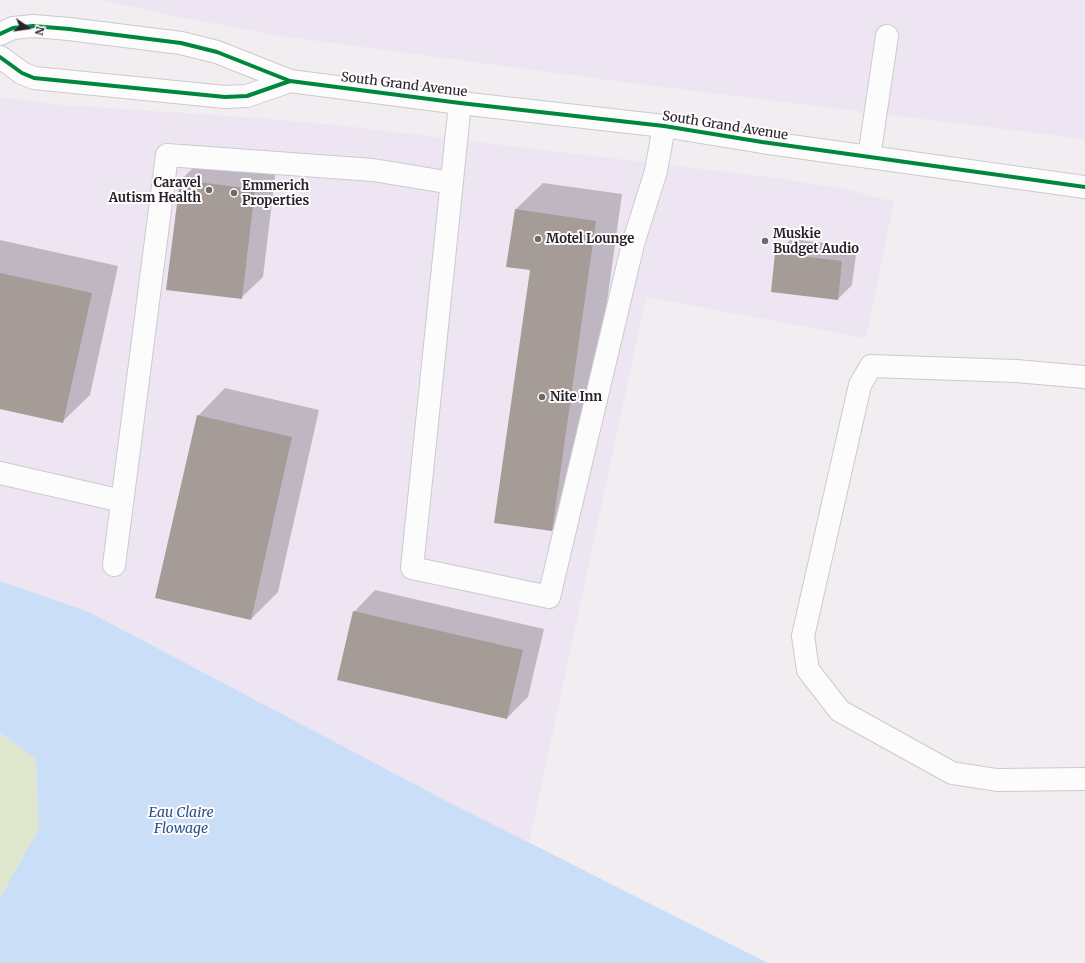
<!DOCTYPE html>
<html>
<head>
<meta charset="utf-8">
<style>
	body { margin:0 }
	#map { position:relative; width:1085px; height:963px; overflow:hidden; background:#f1edf1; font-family:Merriweather,serif }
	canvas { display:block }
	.north { position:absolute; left:8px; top:8px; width:40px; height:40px; -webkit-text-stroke:3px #fefafe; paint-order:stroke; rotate:103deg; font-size:11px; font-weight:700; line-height:16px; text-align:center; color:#262426 }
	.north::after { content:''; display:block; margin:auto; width:14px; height:18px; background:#262426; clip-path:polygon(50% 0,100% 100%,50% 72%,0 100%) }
</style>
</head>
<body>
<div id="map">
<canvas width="1085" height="963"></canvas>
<div class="north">N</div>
</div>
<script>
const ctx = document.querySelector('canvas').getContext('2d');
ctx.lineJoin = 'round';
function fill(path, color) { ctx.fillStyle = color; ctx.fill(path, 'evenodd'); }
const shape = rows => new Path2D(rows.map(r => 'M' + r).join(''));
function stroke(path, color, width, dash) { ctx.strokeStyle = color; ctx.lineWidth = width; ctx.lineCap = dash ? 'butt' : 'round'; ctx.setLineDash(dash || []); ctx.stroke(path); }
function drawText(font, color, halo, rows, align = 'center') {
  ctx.font = font + ' Merriweather,serif'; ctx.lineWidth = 4; ctx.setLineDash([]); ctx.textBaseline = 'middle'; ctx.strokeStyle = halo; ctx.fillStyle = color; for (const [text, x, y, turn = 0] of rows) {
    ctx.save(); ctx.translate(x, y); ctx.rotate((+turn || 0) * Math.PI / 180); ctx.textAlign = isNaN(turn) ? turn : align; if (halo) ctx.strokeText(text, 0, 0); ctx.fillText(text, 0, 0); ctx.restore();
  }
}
fill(shape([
	[102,0,1085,0,1085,139,646,85,280,36,164,14],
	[0,97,61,105,260,118,345,126,784,179,845,189,894,202,866,338,646,297,529,843,454,805,89,612,0,581]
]), '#eee5f2');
fill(shape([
	[0,733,36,759,39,830,0,898]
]), '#dee7ce');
fill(shape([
	[0,581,89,612,454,805,768,963,0,963,0,898,39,829,36,759,0,733]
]), '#cadef8');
fill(shape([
	[202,159,276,168,263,277,241,298,181,180],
	[543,183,622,194,579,503,552,530,531,270,515,210],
	[791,239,857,247,852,285,838,299,776,254],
	[0,240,118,266,90,395,62,422,0,408],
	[225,388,319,410,278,592,251,619,198,416],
	[375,590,544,629,528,697,507,718,354,612]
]), '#0003');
fill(shape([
	[180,180,255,189,242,299,166,290],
	[515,209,596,221,552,531,494,523,530,270,506,267],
	[775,253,842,261,838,300,771,292],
	[0,273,92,293,63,423,0,409],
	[197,415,292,437,251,620,155,598],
	[353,611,523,650,507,719,337,680]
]), '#a59c97');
const minor = shape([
	[460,103,412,568,549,597,633,244,656,171,664,126],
	[869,157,887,36],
	[1085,377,1016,371,871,366,860,385,803,636,808,670,840,711,952,773,997,780,1085,779],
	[0,473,122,501],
	[114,565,167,155,373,170,452,183]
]);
const major = shape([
	[0,34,13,28,33,26,69,29,181,43,217,52,290,81,460,103,664,126,762,142,1085,187],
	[0,57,22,73,34,78,225,97,247,96,290,81]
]);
stroke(minor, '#cccacc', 24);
stroke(major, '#cccacc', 24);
stroke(minor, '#fdfcfd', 22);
stroke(major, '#fdfcfd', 22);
stroke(shape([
	[0,34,13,28,33,26,69,29,181,43,217,52,290,81,460,103,664,126,762,142,1085,187],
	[0,57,22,73,34,78,225,97,247,96,290,81]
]), '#00873e', 4);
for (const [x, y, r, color] of [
	[209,190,4,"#6d6a6d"],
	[234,193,4,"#6d6a6d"],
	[538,239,4,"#6d6a6d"],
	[765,241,4,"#6d6a6d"],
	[542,397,4,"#6d6a6d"]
]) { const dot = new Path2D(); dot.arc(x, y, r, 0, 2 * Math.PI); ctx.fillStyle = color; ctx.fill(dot); stroke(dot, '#fefafe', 1.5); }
drawText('13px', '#262426', '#fefafe', [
	["South Grand Avenue",404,85,7],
	["South Grand Avenue",725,126,9]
]);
drawText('bold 13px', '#262426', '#fefafe', [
	["Caravel",201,183,"right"],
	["Autism Health",201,198,"right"],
	["Emmerich",242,186],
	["Properties",242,201],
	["Muskie",773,234],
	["Budget Audio",773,249],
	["Motel Lounge",546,239],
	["Nite Inn",550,397]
], 'left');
drawText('italic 14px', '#235389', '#fefafe', [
	["Eau Claire",181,813],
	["Flowage",181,829]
]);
</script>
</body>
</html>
